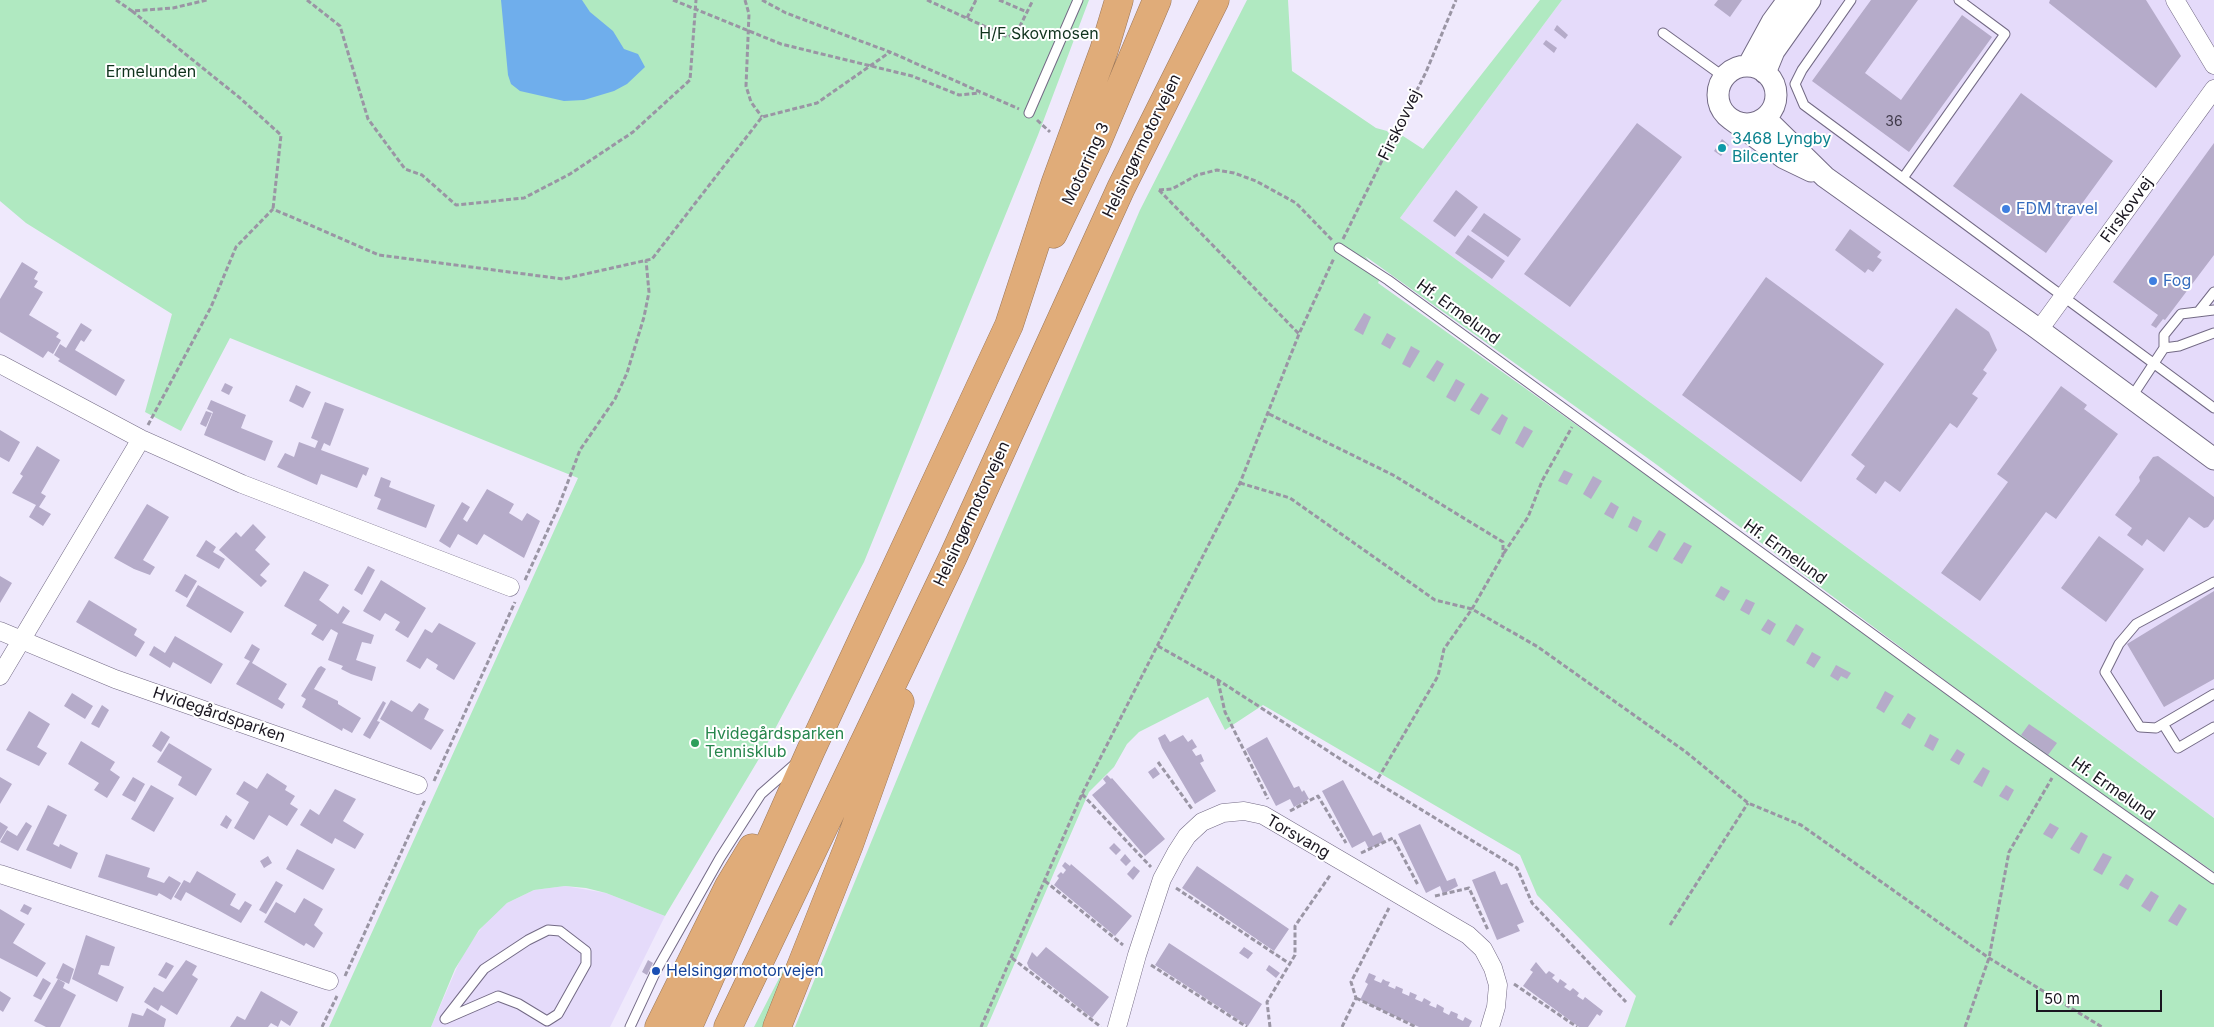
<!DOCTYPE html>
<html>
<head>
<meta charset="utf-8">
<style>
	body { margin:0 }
	#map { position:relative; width:2214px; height:1027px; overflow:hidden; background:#efe9fc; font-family:Inter,sans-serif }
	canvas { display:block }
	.scale { position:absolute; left:2036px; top:990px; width:126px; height:22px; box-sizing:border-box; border:2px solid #19151f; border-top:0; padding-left:6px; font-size:15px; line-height:18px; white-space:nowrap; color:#19151f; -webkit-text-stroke:4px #fff; paint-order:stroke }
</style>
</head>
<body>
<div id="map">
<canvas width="2214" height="1027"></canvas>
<div class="scale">50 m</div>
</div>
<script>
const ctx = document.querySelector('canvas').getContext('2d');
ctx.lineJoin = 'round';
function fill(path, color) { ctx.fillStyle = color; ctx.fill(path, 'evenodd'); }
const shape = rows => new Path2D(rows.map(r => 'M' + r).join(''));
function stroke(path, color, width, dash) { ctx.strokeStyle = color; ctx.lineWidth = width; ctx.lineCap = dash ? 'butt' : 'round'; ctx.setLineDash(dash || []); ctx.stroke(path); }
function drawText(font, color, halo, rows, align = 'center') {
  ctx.font = font + ' Inter,sans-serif'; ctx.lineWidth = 4; ctx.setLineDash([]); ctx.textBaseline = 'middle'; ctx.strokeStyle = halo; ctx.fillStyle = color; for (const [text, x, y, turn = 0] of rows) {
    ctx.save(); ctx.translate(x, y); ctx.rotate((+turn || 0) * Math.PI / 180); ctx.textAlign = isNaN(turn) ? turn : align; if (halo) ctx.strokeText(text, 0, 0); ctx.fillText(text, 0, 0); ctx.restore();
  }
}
fill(shape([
	[1562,0,2214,0,2214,818,1400,218],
	[565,886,606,893,665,916,610,1027,431,1027,465,949,491,916,507,903,534,890]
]), '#e5dbfa');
fill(shape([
	[0,0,1089,0,1038,135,864,562,760,757,665,916,606,893,586,888,565,886,534,890,507,903,479,930,455,969,431,1027,329,1027,578,478,230,338,181,431,145,412,172,314,26,223,0,201],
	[1247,0,1288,0,1292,71,1376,128,1387,131,1393,139,1403,136,1423,149,1540,0,1562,0,1400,218,2214,818,2214,872,2010,729,1653,462,1365,256,1381,276,1378,283,2214,881,2214,1027,1625,1027,1636,996,1537,895,1520,855,1263,705,1225,730,1208,697,1139,732,1127,744,1114,767,1089,792,987,1027,795,1027,923,716,1140,210],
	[803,924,764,1027,754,1027,789,959]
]), '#b0e9c1');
fill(shape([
	[501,0,582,0,590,12,613,31,624,49,638,54,645,67,627,84,614,91,584,100,564,101,520,91,511,84,508,75]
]), '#6faeec');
fill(shape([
	[1718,0,1742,0,1730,17,1714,5],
	[1871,0,1918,0,1865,73,1901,100,1962,15,1992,37,1909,152,1812,81],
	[2050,0,2146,0,2181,56,2156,88,2049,3],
	[1557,25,1568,35,1565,39,1554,30],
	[1546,40,1557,48,1554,53,1543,44],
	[2021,93,2113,161,2046,253,1953,186],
	[1637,123,1682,157,1570,307,1524,274],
	[1722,139,1729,145,1721,156,1714,151],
	[2214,143,2214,255,2165,320,2163,319,2156,328,2151,325,2158,315,2113,282],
	[1456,190,1478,207,1455,237,1433,221],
	[1484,213,1521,239,1508,257,1471,231],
	[1850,229,1881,252,1877,257,1882,260,1873,272,1868,269,1865,273,1835,250],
	[1468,235,1505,261,1492,279,1455,253],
	[22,262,38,272,34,279,38,281,34,287,43,292,29,315,59,333,56,337,61,340,53,354,48,351,43,358,0,332,0,299],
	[1766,277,1884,364,1801,482,1682,395],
	[1956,308,1989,332,1997,350,1983,370,1987,373,1972,394,1978,398,1957,428,1950,423,1900,492,1885,481,1876,494,1856,479,1865,466,1851,455],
	[1364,313,1371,317,1363,335,1354,330],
	[81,323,92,330,84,342,81,340,75,350,125,380,116,396,58,361,60,359,54,355,60,344,66,348],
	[1387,333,1396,338,1390,349,1381,344],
	[1411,346,1420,351,1410,368,1402,364],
	[1437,360,1444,364,1434,382,1426,377],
	[1456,379,1465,384,1455,402,1446,397],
	[225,383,233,387,229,395,221,391],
	[296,385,311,392,303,408,289,401],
	[2061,386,2087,405,2084,409,2118,434,2056,519,2046,512,1980,601,1941,573,2008,482,1997,474],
	[1481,393,1489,398,1479,415,1470,410],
	[211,400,246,415,241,428,273,441,265,461,204,435,213,412,207,409],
	[325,402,344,409,330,446,324,443,321,450,369,468,366,476,363,474,357,488,321,474,317,485,277,467,285,453,294,457,299,442,315,448,318,441,311,438],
	[206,411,212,413,206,427,200,424],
	[1502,414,1508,418,1500,435,1491,430],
	[1524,426,1533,431,1523,448,1515,443],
	[0,430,20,442,9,462,0,457],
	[37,446,60,460,41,493,46,496,39,507,51,514,43,526,29,517,36,505,12,493,23,476,20,474],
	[2158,456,2214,497,2214,519,2208,527,2204,528,2189,517,2164,552,2147,539,2142,546,2127,535,2132,528,2115,515,2140,481,2139,477,2153,457],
	[1564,470,1573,474,1567,485,1558,481],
	[1593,476,1602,481,1591,499,1583,494],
	[381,477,391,481,389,487,435,505,426,528,377,509,381,499,374,496],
	[487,489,514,504,509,513,522,521,527,513,540,521,524,558,484,534,477,545,458,534,450,548,439,541,462,502,470,507,463,519,467,522],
	[1611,502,1619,507,1613,519,1604,514],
	[147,504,169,517,143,560,155,567,150,575,134,569,114,558],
	[1633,516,1642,521,1637,532,1628,527],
	[253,524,266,537,255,550,270,564,260,575,267,581,261,587,219,550,236,532,241,537],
	[1659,530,1666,534,1657,552,1648,547],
	[2099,536,2144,569,2106,622,2061,588],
	[206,540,216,547,213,552,225,559,219,569,196,556],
	[1684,542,1692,546,1682,564,1673,559],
	[368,566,375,570,362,595,354,590],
	[304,571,329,585,319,600,338,614,343,606,350,611,342,623,374,635,371,644,362,642,356,660,376,667,372,681,351,674,341,669,343,666,328,660,338,633,331,629,323,641,311,634,317,625,284,606],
	[185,574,197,581,187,598,175,591],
	[0,576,12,583,0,603],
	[381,580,426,608,408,638,395,630,400,622,385,613,380,621,363,611],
	[198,585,244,612,231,633,186,606],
	[1721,586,1730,591,1724,601,1715,596],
	[2214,591,2214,679,2164,707,2127,644],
	[1746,599,1755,603,1749,615,1740,610],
	[89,600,137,629,134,635,145,642,136,657,76,622],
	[1768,619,1776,624,1770,635,1761,630],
	[439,623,476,643,454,680,436,669,438,665,427,658,420,669,406,661,425,629,432,633],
	[1796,624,1804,629,1794,646,1786,641],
	[175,636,223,664,211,684,173,662,170,668,149,655,154,646,165,653],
	[252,644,260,649,252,663,287,684,278,699,285,704,282,709,236,684,250,661,244,658],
	[1812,652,1821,657,1814,668,1806,663],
	[1836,665,1851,673,1847,679,1841,676,1838,681,1830,676],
	[321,666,326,669,314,689,338,701,338,704,361,718,352,733,343,728,342,731,302,707,306,699,301,696,318,668],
	[1885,691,1894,696,1884,713,1876,708],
	[72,693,93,706,85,719,64,706],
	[391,700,412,712,419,703,429,709,424,719,444,730,431,750,380,719],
	[383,701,386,703,377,721,380,722,370,739,363,735],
	[102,705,109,710,99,728,91,724],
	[29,711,50,724,37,747,47,753,39,766,6,750],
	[1908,713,1916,718,1910,729,1901,724],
	[2029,724,2057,743,2048,755,2021,735],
	[161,731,170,737,161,752,152,746],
	[1165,734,1170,742,1183,735,1188,742,1192,739,1197,747,1192,750,1196,756,1201,754,1204,761,1200,763,1216,791,1195,804,1162,748,1158,738],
	[1930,734,1939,739,1933,751,1924,746],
	[1267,737,1294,788,1299,786,1302,792,1304,790,1309,799,1294,807,1290,799,1276,806,1246,749],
	[81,741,115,762,110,770,120,777,107,798,94,790,99,783,68,764],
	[169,743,212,769,196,796,178,785,182,777,157,762],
	[1957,749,1965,754,1959,765,1950,760],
	[1155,767,1160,774,1153,779,1148,772],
	[1983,767,1990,771,1982,787,1973,782],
	[267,773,287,786,285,790,295,796,290,804,298,809,287,826,269,815,254,840,234,828,249,802,236,794,244,781,257,789],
	[1107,775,1111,779,1112,778,1165,839,1145,856,1092,795,1106,783,1103,779],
	[0,777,12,784,0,804],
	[133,777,145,784,135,802,122,795],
	[1343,780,1373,836,1381,832,1385,841,1369,849,1365,841,1352,848,1322,791],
	[151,785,174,798,154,832,131,819],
	[2006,785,2014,790,2008,801,1999,796],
	[335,789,356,799,343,821,364,834,355,849,335,838,332,844,300,825,310,809,319,815],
	[48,805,67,815,53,844,59,847,60,844,78,853,71,869,26,850],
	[226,815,232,820,227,829,220,825],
	[0,822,8,827,0,840],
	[26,822,32,826,18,851,0,842,7,830,17,836],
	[2050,823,2059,828,2052,839,2043,834],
	[1420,824,1447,881,1455,878,1458,886,1443,894,1440,886,1426,893,1398,834],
	[2081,832,2088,836,2079,854,2070,849],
	[1114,843,1121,850,1116,855,1109,848],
	[297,849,335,869,323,890,286,869],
	[2103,853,2112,857,2102,875,2093,870],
	[106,854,150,868,147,877,164,883,169,876,181,883,171,900,159,893,157,896,98,877],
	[1125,854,1131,861,1126,866,1120,860],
	[268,856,272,863,264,868,260,861],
	[1065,862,1070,866,1071,864,1132,916,1115,936,1054,885,1059,878,1057,876,1061,872,1063,874,1066,870,1062,866],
	[1134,866,1140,871,1133,880,1127,874],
	[1197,866,1289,929,1274,951,1182,888],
	[197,871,236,894,230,905,239,910,245,901,252,905,241,923,186,892,181,901,174,897,184,880,190,883],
	[1495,871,1501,885,1507,883,1524,922,1517,925,1520,931,1497,940,1472,880],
	[2126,874,2134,879,2128,890,2119,885],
	[276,881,283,885,266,914,259,910],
	[2151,891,2159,896,2150,912,2141,906],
	[304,898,323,909,314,925,323,933,314,948,306,943,304,946,264,922,276,902,295,913],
	[24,904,32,908,28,915,20,911],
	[2179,904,2187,909,2177,926,2168,921],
	[0,909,25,924,13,943,46,963,37,977,0,958],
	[86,935,115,947,109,966,101,965,98,974,124,987,117,1002,72,979],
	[1169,943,1262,1004,1248,1026,1155,965],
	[1046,947,1109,997,1092,1018,1029,968,1027,963,1032,952,1037,957],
	[1244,947,1253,953,1248,959,1239,953],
	[186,960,197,966,192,975,198,979,177,1015,161,1005,158,1011,144,1002,154,987,163,992],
	[648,960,653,963,647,975,642,972],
	[166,962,174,966,166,979,158,975],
	[1536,962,1546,974,1549,971,1555,975,1552,978,1558,983,1560,979,1567,984,1564,987,1570,991,1573,988,1579,993,1577,996,1583,1000,1585,997,1603,1011,1600,1016,1597,1014,1588,1027,1579,1027,1523,986,1533,972,1530,970],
	[63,963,74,969,69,984,56,978],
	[1269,965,1280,973,1276,978,1266,970],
	[1369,973,1376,976,1374,980,1381,983,1383,979,1386,981,1390,982,1388,986,1395,989,1396,986,1403,989,1402,993,1409,996,1410,992,1417,995,1415,999,1422,1002,1424,998,1431,1002,1429,1005,1436,1008,1437,1004,1444,1008,1443,1012,1449,1015,1451,1011,1458,1014,1457,1018,1463,1021,1465,1017,1472,1021,1469,1027,1419,1027,1360,1000,1368,984,1365,982],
	[43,978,51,983,41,1000,33,996],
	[58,979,65,983,63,988,76,995,60,1027,46,1027,34,1021],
	[0,991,11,998,3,1012,0,1010],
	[261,991,298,1012,290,1026,281,1020,278,1027,271,1023,268,1027,230,1027,237,1016,245,1020],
	[147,1008,166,1019,164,1027,128,1027,132,1013,143,1016]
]), '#b5abc9');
const service = shape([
	[1851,0,1802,70,1795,84,1804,105,2214,408],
	[1663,33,1724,77],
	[1029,113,1078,0],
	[1903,178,2005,34,1959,0],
	[1339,248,1388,280,2016,739,2214,879],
	[2199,311,2214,292],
	[2164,348,2164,335,2181,314,2214,310],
	[2164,348,2179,346,2214,333],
	[2131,398,2164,348],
	[2214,582,2136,624,2119,644,2105,672,2140,727,2156,728,2214,694],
	[2163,724,2178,748,2214,727],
	[548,930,560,931,586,951,586,964,558,1014,547,1021,519,1004,498,996,445,1019,484,969,528,940,548,930],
	[630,1027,656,971,720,858,761,794,794,765]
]);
const minor = shape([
	[2175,0,2214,65],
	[2039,330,2214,89],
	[0,364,141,439,242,484,510,587],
	[0,631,115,679,418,785],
	[0,676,141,439],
	[0,874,329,981],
	[1117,1027,1137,955,1162,879,1176,853,1187,836,1202,822,1223,813,1244,811,1263,815,1468,935,1483,949,1493,968,1498,985,1496,1007,1490,1027]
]);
const tertiary = shape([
	[1748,66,1772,22,1788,0],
	'1718 95a29 29 0 1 1 58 0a29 29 0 1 1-58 0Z',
	[1765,73,1774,51,1810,0],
	[1765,118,1825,177,2034,326,2214,459],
	[1732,120,1784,158,1811,171]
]);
const motorway = shape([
	[1053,234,1095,147,1157,0],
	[659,1027,729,886,752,848],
	[688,1027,811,750,1009,325,1055,184,1104,50,1119,0],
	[728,1027,953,557,1121,188,1215,0],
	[777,1027,849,845,900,702]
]);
stroke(service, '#736a85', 11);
stroke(minor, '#736a85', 19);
stroke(tertiary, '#736a85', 23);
stroke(motorway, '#9a775a', 29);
stroke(shape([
	[116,0,132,11,173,8,207,0],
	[307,0,340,26,368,119,405,169,422,175,456,205,524,198,570,174,633,132,690,80,696,0],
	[673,0,781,44,912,76,959,95,980,93],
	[745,0,749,14,746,86,751,102,762,117],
	[762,0,786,13,890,52,1019,109],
	[927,0,1008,37,1017,32,1033,0],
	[999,0,1027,12],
	[132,11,240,98,281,135,273,209],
	[967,18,976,0],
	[1037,120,1050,132],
	[1159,190,1172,189,1197,175,1217,170,1234,173,1256,181,1296,203,1332,240],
	[1159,190,1299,334],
	[1343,239,1426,72,1456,0],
	[1269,414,1393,475,1503,542,1503,555,1472,609,1444,649,1438,676,1376,782],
	[148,425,211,307,236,247,273,209,379,255,563,279,652,259,762,117,817,103,890,52],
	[1240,483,1290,498,1435,600,1472,609,1538,647,1686,752,1748,803,1801,825,1989,958,2102,1027],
	[1504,553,1528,517,1542,481,1572,427],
	[525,580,558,508,580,450,615,399,627,373,644,317,649,292,646,260],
	[1158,646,1218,680,1376,782,1517,868,1532,903,1626,1002],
	[1218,681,1225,712,1268,799],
	[1158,762,1192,809],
	[434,781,515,602],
	[1082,794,1151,867],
	[1290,811,1318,796,1346,843],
	[1361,853,1393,838,1418,885],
	[1045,881,1123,945],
	[1176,888,1290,964],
	[1435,896,1469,888,1488,930],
	[1670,925,1748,803],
	[1012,958,1101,1027],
	[1151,965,1247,1027],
	[345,976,425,800],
	[1514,984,1577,1027],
	[1356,998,1416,1027],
	[322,1027,337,996],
	[981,1027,1082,794,1240,483,1299,334,1334,258],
	[1270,1027,1267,1002,1295,955,1295,926,1331,874],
	[1342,1027,1356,998,1351,982,1389,908],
	[1965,1027,1989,958,2009,852,2052,778]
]), '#9a95a4', 3, [5, 2.5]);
stroke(service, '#fff', 9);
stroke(minor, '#fff', 18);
stroke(tertiary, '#fff', 21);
stroke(motorway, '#e0ac79', 28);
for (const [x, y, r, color] of [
	[1722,148,5,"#0f9aa8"],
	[2006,209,5,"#3f7fe0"],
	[2153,281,5,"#3f7fe0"],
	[695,743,5,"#2e9e5b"],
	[656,971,5,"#1a4fb4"]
]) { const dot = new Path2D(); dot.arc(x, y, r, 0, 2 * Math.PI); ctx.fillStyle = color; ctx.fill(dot); stroke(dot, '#fff', 2); }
drawText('14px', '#403a4a', null, [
	["36",1894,122]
]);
drawText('16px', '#0f321c', '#fff', [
	["H/F Skovmosen",1039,34],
	["Ermelunden",151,72]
]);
drawText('16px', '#19151f', '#fff', [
	["Firskovvej",1400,125,-64],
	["Helsingørmotorvejen",1142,146,-64],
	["Motorring 3",1086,164,-65],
	["Firskovvej",2127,210,-54],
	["Hf. Ermelund",1458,312,36],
	["Helsingørmotorvejen",972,514,-65],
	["Hf. Ermelund",1785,552,36],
	["Hvidegårdsparken",219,715,19],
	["Hf. Ermelund",2113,789,35],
	["Torsvang",1298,837,30]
]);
drawText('16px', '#0d838f', '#fff', [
	["3468 Lyngby",1732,139],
	["Bilcenter",1732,157]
], 'left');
drawText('16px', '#366cbe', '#fff', [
	["FDM travel",2016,209],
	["Fog",2163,281]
], 'left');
drawText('16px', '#27864d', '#fff', [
	["Hvidegårdsparken",705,734],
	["Tennisklub",705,752]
], 'left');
drawText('16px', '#164399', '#fff', [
	["Helsingørmotorvejen",666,971]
], 'left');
</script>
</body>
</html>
